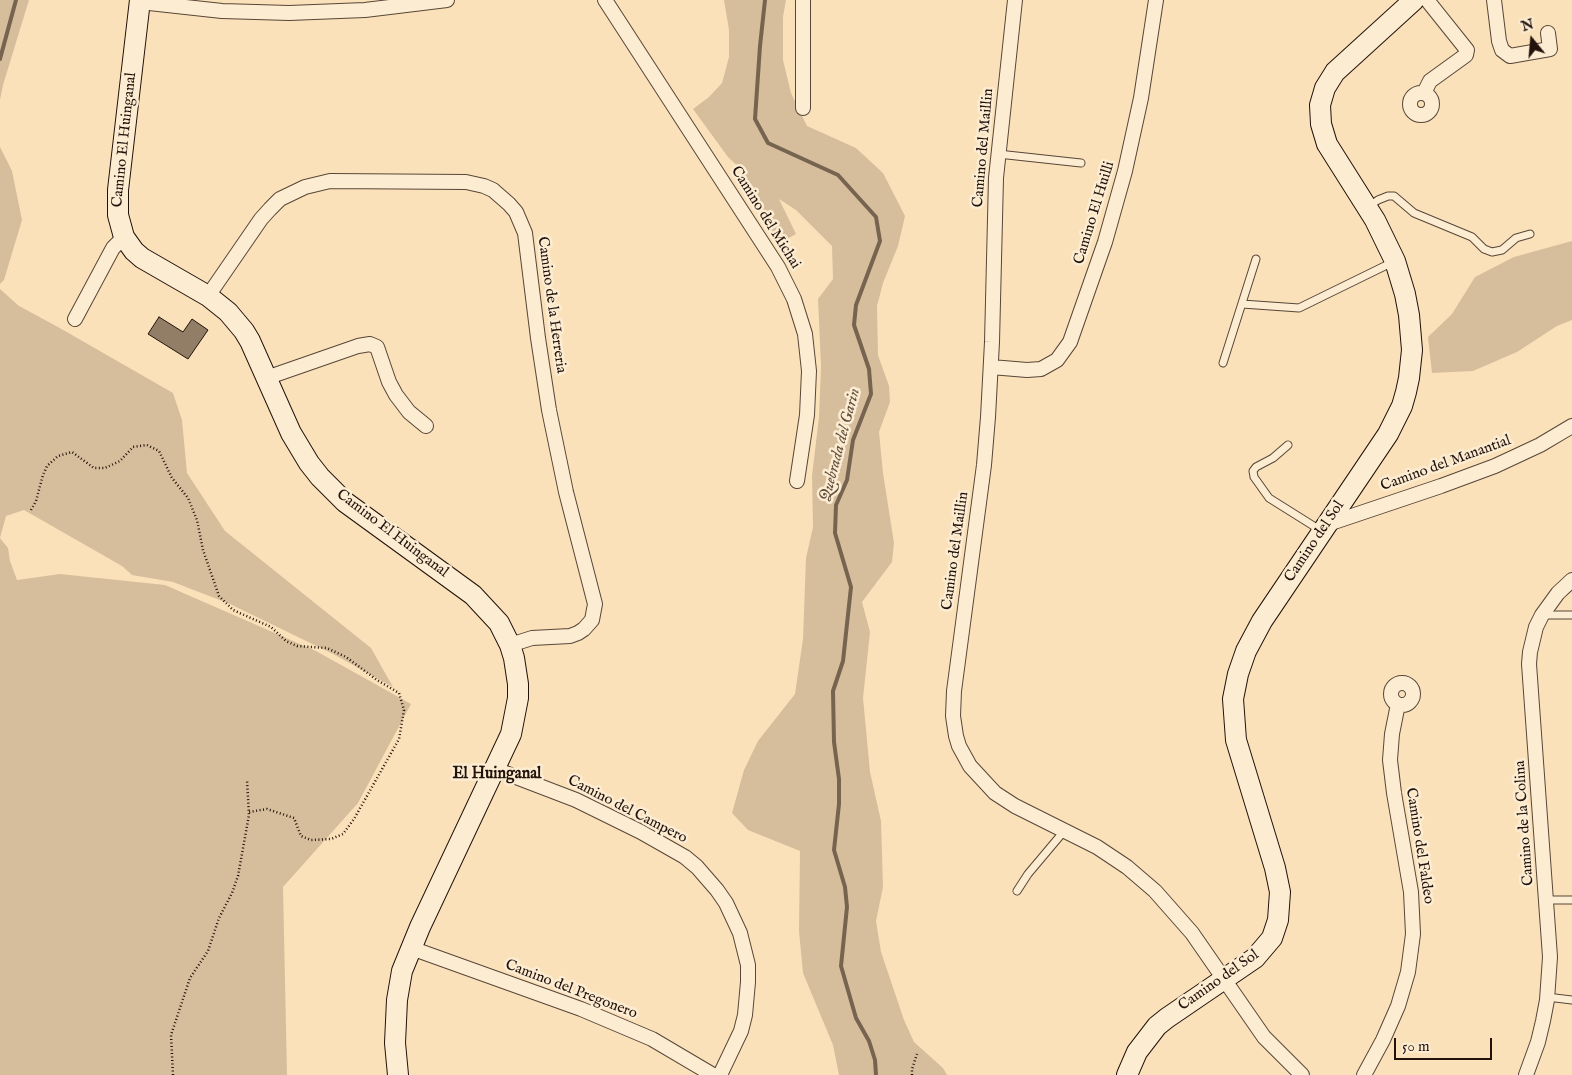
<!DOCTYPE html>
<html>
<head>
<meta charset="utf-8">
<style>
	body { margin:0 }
	#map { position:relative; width:1572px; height:1075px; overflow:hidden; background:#fbe1ba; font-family:"IM FELL English",serif }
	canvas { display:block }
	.north { position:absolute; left:1507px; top:15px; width:50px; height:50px; -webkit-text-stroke:4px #fcecd2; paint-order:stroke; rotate:343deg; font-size:14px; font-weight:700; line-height:20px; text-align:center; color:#21120b }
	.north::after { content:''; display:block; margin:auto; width:18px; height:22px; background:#21120b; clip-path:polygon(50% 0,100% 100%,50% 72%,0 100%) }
	.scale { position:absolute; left:1394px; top:1038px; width:98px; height:22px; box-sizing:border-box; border:2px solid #21120b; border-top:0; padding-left:6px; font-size:15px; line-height:18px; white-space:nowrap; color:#21120b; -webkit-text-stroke:4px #fcecd2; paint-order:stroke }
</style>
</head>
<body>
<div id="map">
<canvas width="1572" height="1075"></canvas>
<div class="north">N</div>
<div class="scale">50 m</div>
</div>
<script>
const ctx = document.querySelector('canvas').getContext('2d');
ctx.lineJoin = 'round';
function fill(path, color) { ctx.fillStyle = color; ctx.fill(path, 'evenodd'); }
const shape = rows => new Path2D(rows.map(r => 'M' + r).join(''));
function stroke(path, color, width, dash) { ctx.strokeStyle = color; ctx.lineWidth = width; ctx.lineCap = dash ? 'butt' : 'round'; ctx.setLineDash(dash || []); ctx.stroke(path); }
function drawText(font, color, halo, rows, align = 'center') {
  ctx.font = font + ' "IM FELL English",serif'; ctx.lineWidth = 5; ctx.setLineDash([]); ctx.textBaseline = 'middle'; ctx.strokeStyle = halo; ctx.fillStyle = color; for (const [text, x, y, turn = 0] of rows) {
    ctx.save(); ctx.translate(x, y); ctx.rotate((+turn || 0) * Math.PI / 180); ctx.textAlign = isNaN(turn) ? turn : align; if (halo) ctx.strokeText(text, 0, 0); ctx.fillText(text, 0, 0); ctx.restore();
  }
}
fill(shape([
	[0,0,29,0,3,85,0,100],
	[724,0,786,0,783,17,783,60,791,93,807,126,856,148,883,173,905,216,898,246,883,283,877,306,878,355,889,386,890,402,879,432,883,473,894,543,892,562,862,602,870,632,863,698,870,772,881,821,883,887,876,921,881,952,904,1020,914,1042,943,1068,947,1075,839,1075,833,1045,803,973,799,931,800,851,748,830,732,813,744,770,758,741,795,694,803,639,806,558,813,527,812,476,819,417,821,366,818,299,833,279,832,246,796,210,779,199,796,234,778,244,739,176,746,174,728,157,693,109,709,97,722,83,729,57,729,30],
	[0,147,12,171,22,220,4,280,0,284],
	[1572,241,1572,320,1557,326,1517,352,1473,371,1432,373,1428,337,1452,314,1475,277,1514,257],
	[0,289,19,306,58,327,173,393,182,420,187,473,225,531,371,648,393,687,333,654,230,604,173,582,132,575,122,566,24,510,6,516,0,538],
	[0,538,8,548,10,561,17,580,60,574,165,585,316,651,411,704,358,803,283,887,287,1075,0,1075]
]), '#d6be9c');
stroke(shape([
	[765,0,760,46,755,119,768,143,838,175,876,217,880,241,856,305,854,325,869,369,871,394,853,440,847,480,836,505,835,533,851,587,843,661,833,691,834,742,839,779,839,804,834,850,845,887,847,907,841,966,856,1018,869,1041,875,1060,876,1075],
	[0,59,16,0]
]), '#776450', 4);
const building = shape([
	[159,317,183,332,192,319,208,330,188,359,148,334,159,317]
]);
fill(building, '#927e66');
stroke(building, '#21120b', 1);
const lane = shape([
	[998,154,1081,163],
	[1368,207,1378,200,1388,196,1394,196,1414,213,1472,237,1484,249,1492,252,1502,250,1516,238,1530,234],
	[1242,304,1299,308,1393,262],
	[1223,363,1256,259],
	[1288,445,1273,458,1256,467,1253,471,1254,477,1269,498,1320,530],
	[1542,615,1572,615],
	[1017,891,1028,874,1065,830],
	[1546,900,1572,900],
	[1547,997,1572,1000]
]);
const street = shape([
	[605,0,778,267,794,299,805,334,809,371,807,415,797,481],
	[1015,0,996,178,992,342,988,417,984,465,954,691,953,716,956,736,959,746,970,766,995,793,1015,806,1097,847,1127,867,1155,891,1192,933,1264,1037,1302,1075],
	[1494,0,1499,41,1502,50,1510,56,1550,49,1548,33],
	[140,2,222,11,289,13,365,10,447,0],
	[1424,93,1430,81,1466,55,1467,50,1427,0],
	'1410 104a11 11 0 1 1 22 0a11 11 0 1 1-22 0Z',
	[803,108,803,0],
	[208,296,261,219,270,209,280,199,305,187,330,181,466,182,484,186,493,190,509,204,516,212,525,233,538,338,549,410,566,492,595,604,592,620,584,629,578,633,570,636,532,638,510,645],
	[75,319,113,248,124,237],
	[991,367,1027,370,1041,369,1057,360,1070,342,1105,242,1125,171,1141,98,1156,0],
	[266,378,358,346,370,344,377,347,389,382,396,395,409,412,426,426],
	[1328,524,1441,486,1495,466,1540,445,1572,426],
	'1391 694a11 11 0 1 1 22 0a11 11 0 1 1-22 0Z',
	[495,769,576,800,641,832,685,857,697,867,717,890,726,903,740,933,748,965,748,982,745,1015,741,1031,720,1075],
	[411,948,581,1009,652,1039,713,1075],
	[1364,1075,1383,1040,1398,1006,1408,972,1413,934,1411,892,1394,793,1390,760,1392,734,1398,704],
	[1526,1075,1538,1042,1543,1021,1547,1000,1550,957,1529,664,1530,652,1536,627,1542,615,1558,593,1572,580]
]);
const secondary = shape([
	[140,0,118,190,118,215,124,237,134,251,142,258,208,296,228,312,244,331,250,341,291,433,309,463,320,477,345,502,473,595,499,623,510,645,514,658,518,684,518,698,511,734,420,927,402,971,397,1000,395,1043,398,1075],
	[1127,1075,1137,1052,1157,1026,1167,1018,1255,958,1272,938,1278,920,1280,892,1275,868,1236,740,1233,699,1238,674,1246,651,1262,621,1388,434,1402,406,1406,392,1409,378,1412,350,1409,315,1405,294,1395,261,1375,220,1327,144,1321,124,1320,105,1325,88,1335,72,1414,0]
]);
stroke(lane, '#584637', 9);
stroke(street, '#584637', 16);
stroke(secondary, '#21120b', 22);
stroke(shape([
	[31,510,36,501,43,475,47,466,58,456,72,452,94,468,105,468,120,461,133,447,147,445,159,451,172,478,188,498,197,520,203,550,219,596,233,610,271,627,286,641,297,646,327,648,346,657,377,680,399,693,404,710,399,739,354,819,343,834,331,839,311,840,301,836,294,818,267,809,249,812],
	[173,1075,171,1035,190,978,208,951,219,918,232,893,238,876,249,815,247,780],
	[912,1075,912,1069,917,1054]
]), '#21120b', 2.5, [1, 2.5]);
stroke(lane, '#fcecd2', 7);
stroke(street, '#fcecd2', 14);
stroke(secondary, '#fcecd2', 20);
drawText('15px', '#21120b', '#fcecd2', [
	["Camino El Huinganal",125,140,-84],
	["Camino del Maillin",984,148,-85],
	["Camino El Huilli",1095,213,-73],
	["Camino del Michai",765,218,58],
	["Camino de la Herreria",551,305,82],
	["Camino del Manantial",1446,464,-20],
	["Camino El Huinganal",392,534,37],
	["Camino del Sol",1315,542,-56],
	["Camino del Maillin",956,551,-82],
	["Camino del Campero",627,810,27],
	["Camino de la Colina",1525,823,-94],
	["Camino del Faldeo",1419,846,81],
	["Camino del Sol",1219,981,-35],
	["Camino del Pregonero",571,990,21]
]);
drawText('italic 16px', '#62503f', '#fcecd2', [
	["Quebrada del Garin",841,445,-75]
]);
drawText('bold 16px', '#21120b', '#fcecd2', [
	["El Huinganal",497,775]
]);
</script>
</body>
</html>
